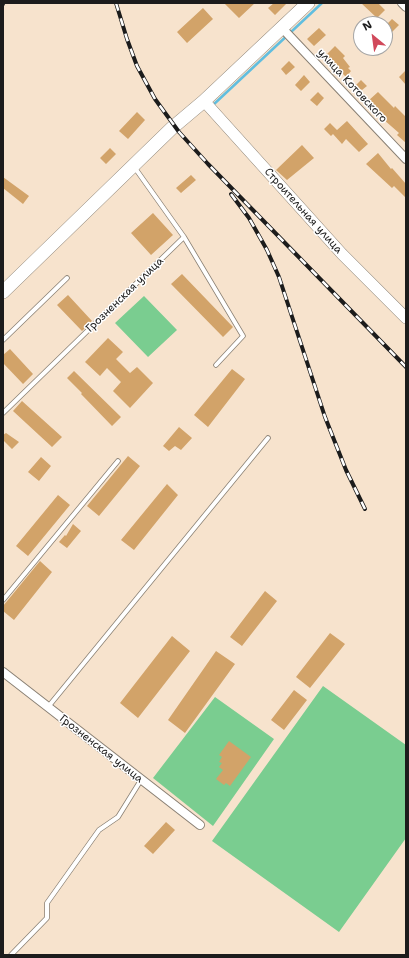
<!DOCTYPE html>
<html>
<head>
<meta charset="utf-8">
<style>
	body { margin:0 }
	#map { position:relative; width:409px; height:958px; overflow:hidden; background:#f7e3cd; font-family:"Shantell Sans",sans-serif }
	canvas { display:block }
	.frame { position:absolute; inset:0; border:4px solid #1c1c1c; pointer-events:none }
	.north { position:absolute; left:353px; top:16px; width:40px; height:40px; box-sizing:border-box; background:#fff; border:1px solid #a4a4a4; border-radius:50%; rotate:331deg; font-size:11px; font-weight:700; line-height:16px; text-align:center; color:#1c1c1c }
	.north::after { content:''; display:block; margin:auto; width:14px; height:18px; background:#d1495b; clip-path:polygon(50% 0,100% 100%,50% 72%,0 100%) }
</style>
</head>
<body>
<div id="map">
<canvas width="409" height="958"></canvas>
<div class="frame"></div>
<div class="north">N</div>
</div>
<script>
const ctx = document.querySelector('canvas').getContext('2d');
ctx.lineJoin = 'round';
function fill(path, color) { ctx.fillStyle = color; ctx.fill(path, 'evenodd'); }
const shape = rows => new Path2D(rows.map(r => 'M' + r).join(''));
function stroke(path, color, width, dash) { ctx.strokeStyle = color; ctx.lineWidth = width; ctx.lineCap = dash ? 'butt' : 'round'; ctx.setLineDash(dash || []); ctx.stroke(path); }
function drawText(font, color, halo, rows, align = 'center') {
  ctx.font = font + ' "Shantell Sans",sans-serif'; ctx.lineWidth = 3; ctx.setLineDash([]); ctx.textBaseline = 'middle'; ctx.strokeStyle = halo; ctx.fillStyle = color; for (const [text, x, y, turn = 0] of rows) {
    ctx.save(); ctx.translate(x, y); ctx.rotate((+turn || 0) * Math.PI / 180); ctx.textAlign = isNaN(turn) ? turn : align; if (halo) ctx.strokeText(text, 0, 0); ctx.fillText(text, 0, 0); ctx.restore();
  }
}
fill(shape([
	[144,296,177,330,148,357,115,323],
	[323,686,406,745,406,838,339,932,212,841],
	[215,697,274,739,213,826,153,778]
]), '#7acd90');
stroke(shape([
	[213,105,322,3]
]), '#61bedf', 2.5);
fill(shape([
	[224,3,255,3,239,18],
	[274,3,287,3,275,15,268,8],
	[361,3,378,3,385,10,377,18],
	[203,8,213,19,187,43,177,32],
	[392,19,399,25,391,33,385,26],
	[319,28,326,35,314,46,307,39],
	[335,46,345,56,343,58,350,67,348,68,351,71,346,77,325,56],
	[289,61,295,67,286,75,281,69],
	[406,70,406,85,399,77],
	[304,75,310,82,301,91,295,85],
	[361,80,367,86,362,90,355,86],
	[318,92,324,98,317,106,310,100],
	[378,92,394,108,395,106,406,117,406,143,397,135,399,133,383,119,384,118,368,101],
	[137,112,145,120,128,139,119,131],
	[347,121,368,144,359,152,346,139,342,144,333,134,331,136,324,129,330,123,337,130],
	[302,145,314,158,287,180,276,170],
	[110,148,116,154,106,164,100,158],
	[378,153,391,169,392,168,406,184,406,198,394,186,392,188,366,164],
	[191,175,196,180,181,193,176,188],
	[3,177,29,196,23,204,3,188],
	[153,213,173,235,151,255,131,233],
	[182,274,233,327,223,337,171,284],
	[68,295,92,321,82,331,57,305],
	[108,338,123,352,116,359,130,373,137,367,153,383,130,408,113,391,121,382,107,368,100,376,85,362],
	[10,349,33,374,23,384,3,363,3,355],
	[232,369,245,379,208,427,194,415],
	[74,371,121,417,112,426,81,394,82,393,67,378],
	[22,401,62,437,52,447,13,411],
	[179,427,192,438,181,450,175,446,169,451,163,446],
	[6,433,19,442,12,449,3,440,3,435],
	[128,456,140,466,99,516,87,506],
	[41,457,51,466,39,481,28,472],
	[167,484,178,495,134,550,121,540],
	[58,495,70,505,28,556,16,546],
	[73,524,81,531,67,548,59,542,65,535,66,536],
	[40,561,52,572,14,620,3,611,3,606],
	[265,591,277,601,242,646,230,637],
	[330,633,345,644,310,688,296,677],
	[172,636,190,651,138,718,120,703],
	[216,651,235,664,185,733,168,720],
	[294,690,307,700,284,730,271,720],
	[229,741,251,757,230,786,226,783,224,785,216,779,223,770,219,767,222,763,219,762,222,757,219,755],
	[166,822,175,830,153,854,144,846]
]), '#d2a369');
const lane = shape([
	[184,237,243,336,216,365],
	[3,340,67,278],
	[3,413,184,237,135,168],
	[3,600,118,461],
	[48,707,268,438],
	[11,955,47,918,47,903,99,830,118,817,141,780]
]);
const street = shape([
	[402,3,406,7],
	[282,28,406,159],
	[3,672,200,825]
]);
const secondary = shape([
	[204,101,342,254,406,318]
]);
const primary = shape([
	[3,292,172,128,204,101,308,3]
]);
stroke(lane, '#8a8074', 5.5);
stroke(street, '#8a8074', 10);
stroke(secondary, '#8a8074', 12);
stroke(primary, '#8a8074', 14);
stroke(lane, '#fff', 4);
stroke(street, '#fff', 8);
stroke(secondary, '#fff', 11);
stroke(primary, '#fff', 13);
const rail = shape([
	[116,3,127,39,137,66,155,99,179,132,208,164,406,367],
	[3,4,3,3],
	[231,194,249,218,267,250,279,277,325,417,346,470,365,509]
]);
stroke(rail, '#1c1c1c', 4);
stroke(rail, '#fff', 2.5, [8]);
drawText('11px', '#1c1c1c', '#fff', [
	["улица Котовского",352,86,47],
	["Строительная улица",303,211,48],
	["Грозненская улица",125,295,-44],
	["Грозненская улица",101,749,38]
]);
</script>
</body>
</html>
